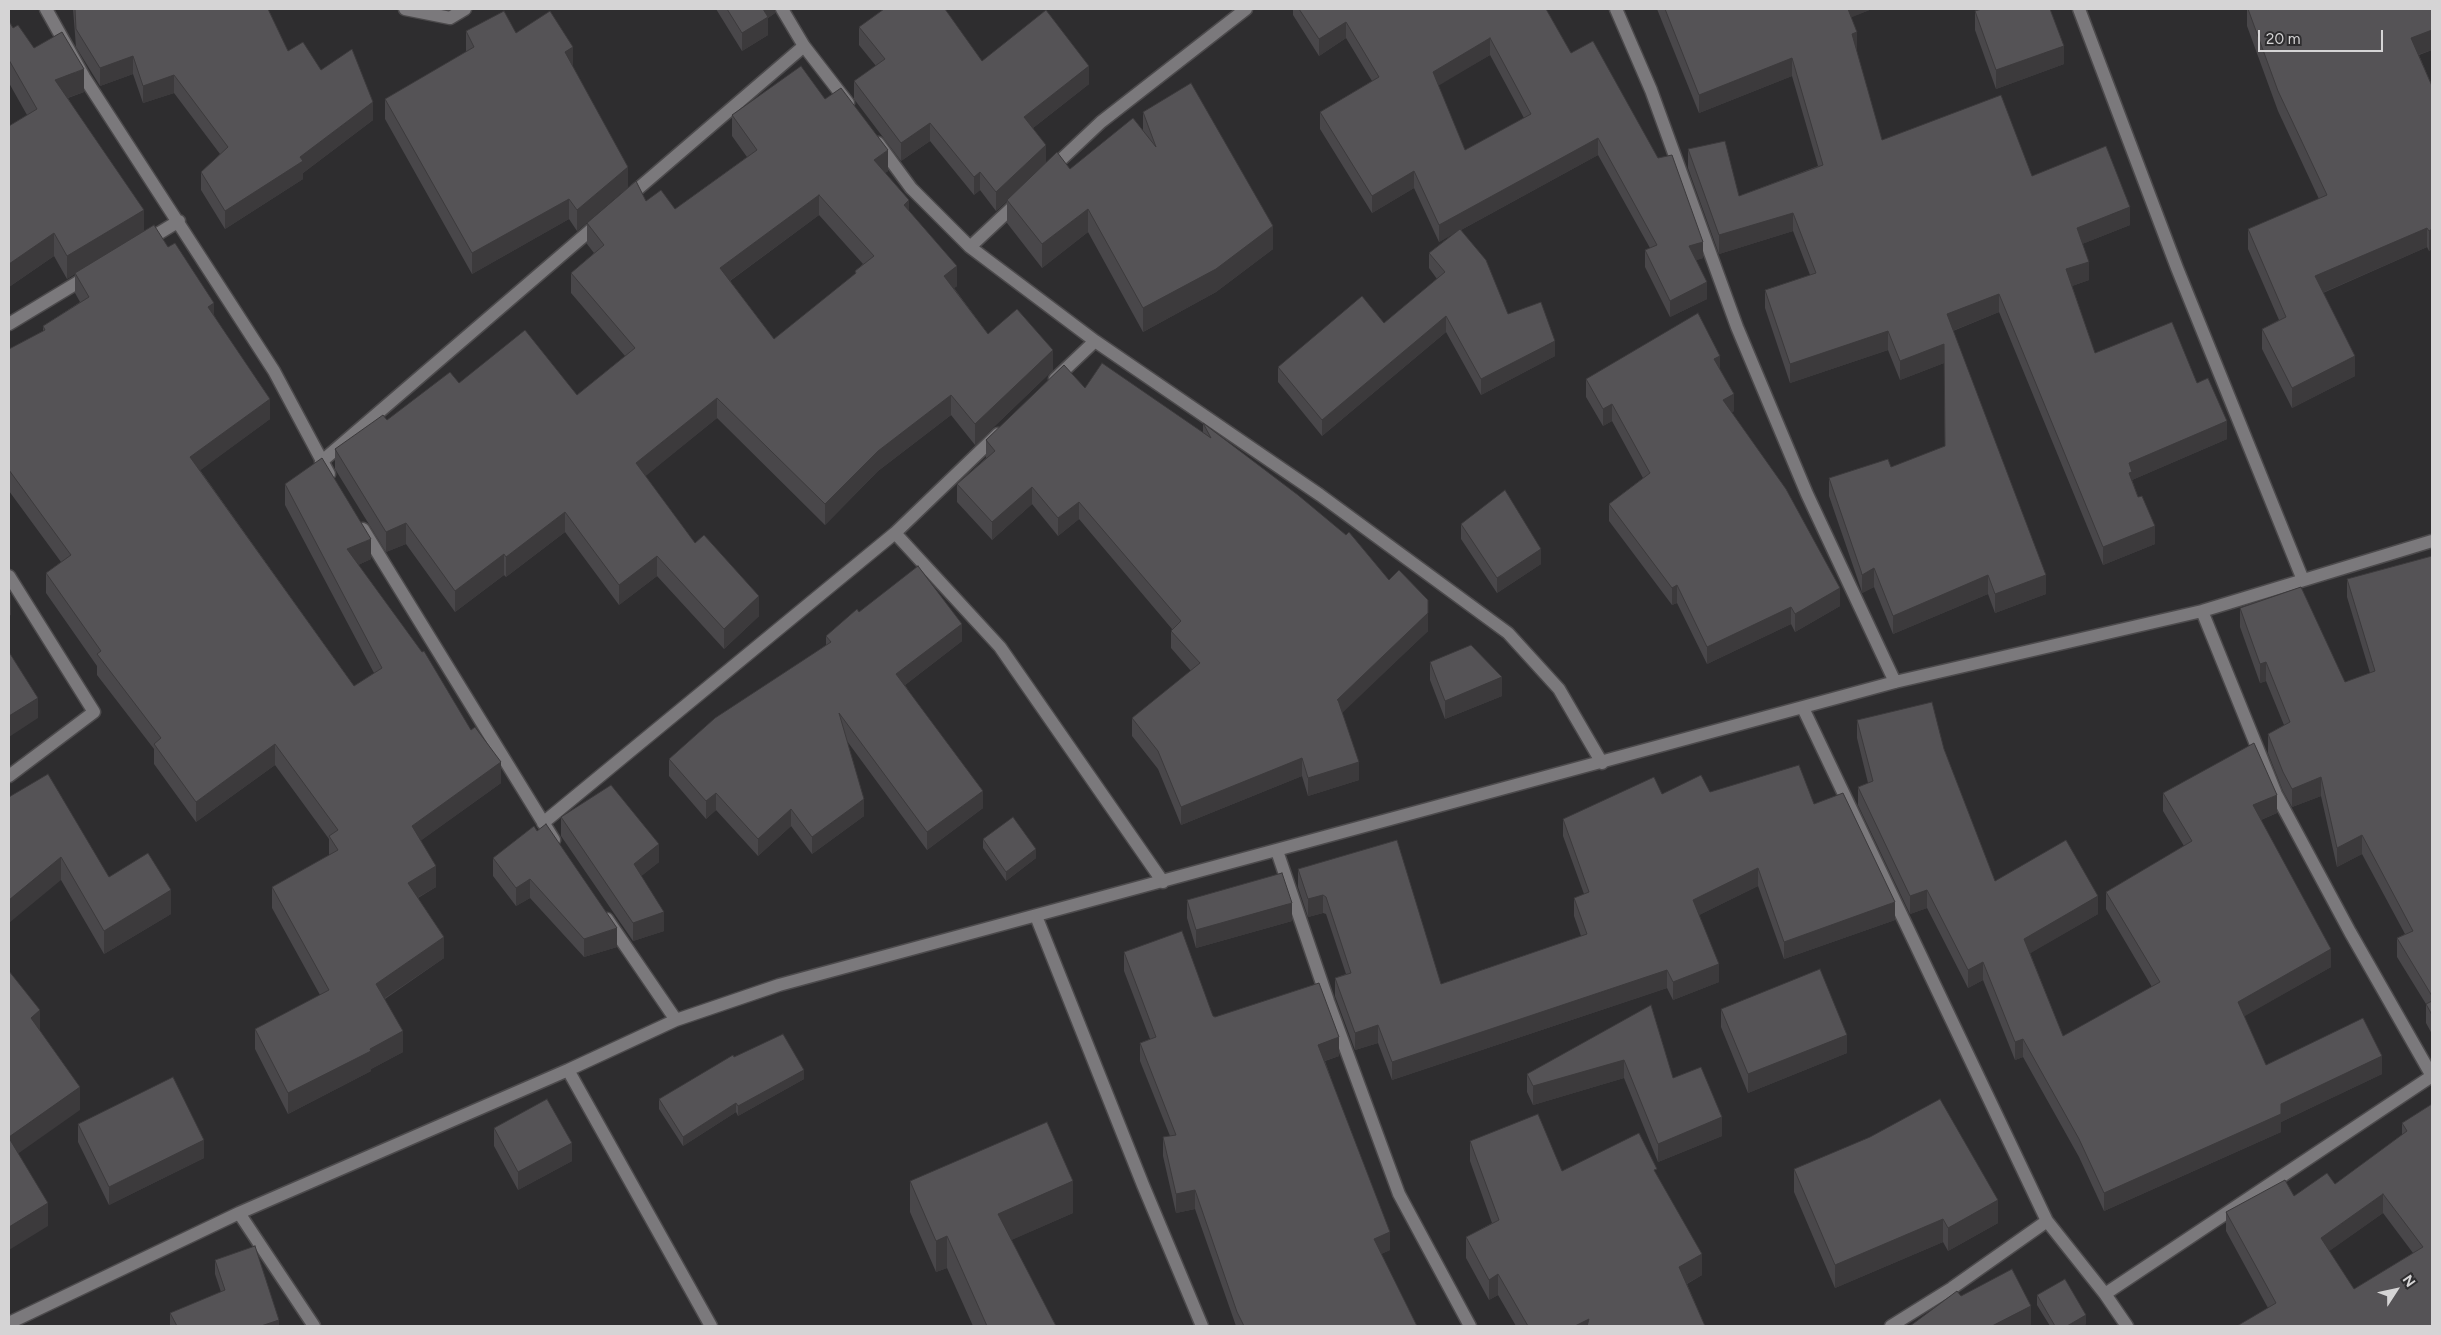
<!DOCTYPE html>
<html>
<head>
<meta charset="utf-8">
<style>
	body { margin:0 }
	#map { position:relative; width:2441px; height:1335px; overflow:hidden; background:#2e2d2f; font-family:Figtree,sans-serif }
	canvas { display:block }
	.frame { position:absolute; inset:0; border:10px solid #d5d4d5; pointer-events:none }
	.north { position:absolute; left:2371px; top:1265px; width:50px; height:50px; -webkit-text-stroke:4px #2e2d2f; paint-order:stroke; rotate:55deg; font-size:14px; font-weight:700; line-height:20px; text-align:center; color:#d5d4d5 }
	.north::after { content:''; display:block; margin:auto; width:18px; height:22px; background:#d5d4d5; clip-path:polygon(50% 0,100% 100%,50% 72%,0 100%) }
	.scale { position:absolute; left:2258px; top:30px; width:125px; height:22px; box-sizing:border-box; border:2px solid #d5d4d5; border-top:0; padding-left:6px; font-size:15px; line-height:18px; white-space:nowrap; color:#d5d4d5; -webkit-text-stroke:4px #2e2d2f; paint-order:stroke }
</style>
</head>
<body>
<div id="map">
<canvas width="2441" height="1335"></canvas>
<div class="frame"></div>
<div class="north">N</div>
<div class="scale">20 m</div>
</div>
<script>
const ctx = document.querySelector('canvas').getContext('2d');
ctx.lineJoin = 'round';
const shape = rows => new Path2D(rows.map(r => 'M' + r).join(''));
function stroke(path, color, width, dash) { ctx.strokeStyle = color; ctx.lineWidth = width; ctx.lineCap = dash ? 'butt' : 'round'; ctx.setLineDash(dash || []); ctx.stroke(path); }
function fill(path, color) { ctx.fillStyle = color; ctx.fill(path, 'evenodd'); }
const minor = shape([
	[46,9,84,77,274,371,329,474],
	[405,9,450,18,465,9],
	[782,9,804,46,848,103],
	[1616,9,1651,90,1737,327,1807,494,1895,682],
	[2079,9,2177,268,2303,580],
	[878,143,911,188,970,247,1095,341,1320,495,1508,633,1559,689,1602,763],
	[1049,171,1101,122,1246,9],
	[626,199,804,46],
	[146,241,179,221],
	[970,247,1019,201],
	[9,324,90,275],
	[1055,379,1095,341],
	[321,462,600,222],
	[363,529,554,840],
	[895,533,1000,647,1163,882],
	[9,576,94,712,9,776],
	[2202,611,2276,794,2350,932,2432,1076],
	[1803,708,2047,1221,2105,1294,2127,1326],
	[543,823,895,533,998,434],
	[1277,851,1328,1001,1399,1194,1470,1326],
	[1036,916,1143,1185,1202,1326],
	[607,919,676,1020],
	[568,1070,711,1326],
	[239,1213,314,1326],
	[2105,1294,2432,1076],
	[9,1323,239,1213,568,1070,676,1020,779,985,1895,682,2202,611,2432,541],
	[1891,1326,1952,1288,2047,1221]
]);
stroke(minor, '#4c4a4c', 15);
stroke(minor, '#7b797c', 12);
fill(shape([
	[73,9,268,9,288,51,321,70,373,120,303,173,303,179,225,229,201,190,201,172,220,154,174,93,143,103,133,74,100,86,76,47],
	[716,9,775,9,775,13,768,18,768,35,742,51],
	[1293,9,1546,9,1571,53,1703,258,1696,260,1707,299,1670,317,1645,267,1645,250,1650,248,1598,155,1461,230,1508,314,1555,356,1481,395,1446,332,1322,436,1278,382,1278,367,1384,323,1437,279,1429,268,1429,253,1456,232,1439,242,1414,188,1372,213,1320,129,1320,112,1372,81,1346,38,1319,56,1293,15],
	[1490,55,1524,118,1465,150,1438,85],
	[1657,9,1872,9,1851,17,1856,51,1882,140,2032,176,2130,225,2082,244,2089,280,2072,286,2095,353,2197,383,2227,439,2132,480,2155,544,2103,565,1999,312,1953,331,2046,594,1995,613,1988,594,1893,634,1874,587,1862,593,1861,589,1829,496,1829,478,1891,467,1945,447,1944,363,1900,380,1888,350,1790,383,1765,308,1765,290,1810,275,1793,231,1719,254,1688,168,1688,149,1739,196,1818,166,1792,76,1699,113],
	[2247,9,2432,9,2432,50,2419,55,2432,86,2432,249,2429,251,2427,247,2323,293,2355,376,2292,408,2262,349,2262,329,2279,320,2248,249,2248,229,2319,199,2278,111,2247,26],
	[1975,11,2064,64,1996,89,1975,30],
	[9,21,13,28,34,48,84,92,68,98,144,231,214,315,270,419,200,470,354,686,374,673,285,505,285,484,371,559,358,565,501,783,420,841,436,887,418,898,444,958,385,999,403,1052,371,1069,371,1071,288,1114,255,1049,255,1029,320,995,272,908,272,887,329,855,329,839,275,765,196,822,154,764,154,749,97,675,97,666,46,593,46,573,61,562,9,491,9,349,43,331,43,326,80,302,75,293,75,274,67,279,54,256,9,287,9,126,27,115,9,83],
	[859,27,982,61,1089,84,1033,128,1046,162,1070,169,1143,130,1143,112,1273,249,1216,292,1143,332,1088,232,1042,268,1007,223,1007,201,996,211,980,190,974,195,930,141,901,161,854,99,854,81,876,66,859,45],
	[466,31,516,33,573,67,628,187,577,231,569,219,472,274,385,119,385,99,466,52],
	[825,99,888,171,885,173,957,286,954,288,988,334,1053,370,975,445,951,415,878,471,825,525,717,418,645,476,695,543,759,616,724,649,657,576,619,605,565,532,506,577,504,575,455,612,406,544,386,552,335,469,335,449,387,420,459,383,577,395,625,356,571,293,571,273,594,253,587,244,587,223,646,201,675,209,747,157,732,136,732,115],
	[819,215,863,264,855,271,855,274,774,339,730,281],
	[1720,370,1734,411,1732,412,1840,606,1795,632,1791,624,1707,664,1677,603,1672,605,1609,521,1609,504,1643,478,1612,421,1603,426,1586,397,1586,379],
	[1085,388,1203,432,1203,423,1428,631,1342,712,1359,780,1308,796,1302,776,1181,825,1158,769,1132,736,1132,718,1191,671,1171,648,1171,631,1172,629,1079,519,1058,536,1032,504,992,540,957,502,957,484,986,458,986,440],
	[1461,524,1541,564,1497,593,1461,539],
	[2432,556,2432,1034,2426,1023,2426,1004,2397,957,2397,938,2405,934,2362,854,2337,867,2321,796,2292,807,2283,791,2268,753,2268,734,2284,725,2266,681,2260,683,2240,627,2240,608,2345,682,2370,673,2347,597,2347,579],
	[859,612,962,641,905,685,983,808,927,850,847,741,864,816,812,854,791,826,758,856,716,810,706,819,669,776,669,759,826,645,826,636],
	[1430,662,1502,696,1445,719,1430,680],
	[1857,720,1944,749,1995,881,2098,914,2030,953,2063,1036,2152,987,2106,909,2106,892,2184,846,2163,811,2163,793,2277,813,2261,820,2331,967,2244,1016,2266,1065,2382,1074,2281,1122,2281,1132,2104,1211,2079,1157,2023,1057,2015,1060,1983,980,1968,988,1927,908,1910,914,1858,805,1858,787,1868,783,1857,738],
	[1710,792,1814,804,1895,920,1784,959,1758,886,1699,915,1719,982,1673,1000,1667,988,1392,1080,1378,1043,1355,1050,1335,996,1335,978,1346,974,1326,914,1323,913,1308,917,1298,887,1298,869,1441,984,1581,936,1574,916,1574,898,1584,894,1563,836,1563,819,1662,794],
	[9,797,109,877,171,914,104,954,61,880],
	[561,817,659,862,641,876,664,931,633,941,561,836],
	[534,826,617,947,584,957,530,898,516,906,493,876,493,858],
	[983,839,1036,858,1006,881,983,848],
	[1187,900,1292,921,1196,948,1187,918],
	[1124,952,1215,1017,1339,1056,1325,1061,1390,1250,1381,1254,1417,1326,1236,1326,1195,1209,1176,1213,1163,1156,1163,1137,1170,1136,1140,1061,1140,1043,1150,1039,1124,971],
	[1651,1005,1673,1078,1722,1136,1658,1162,1624,1078,1533,1105,1527,1092,1527,1074],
	[1721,1009,1847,1053,1748,1093,1721,1027],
	[734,1057,804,1079,738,1116,736,1112,683,1146,659,1109,659,1099],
	[2432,1104,2432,1326,2268,1308,2226,1231,2226,1212,2294,1196,2335,1184,2402,1135,2402,1123],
	[2383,1213,2413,1253,2354,1289,2329,1251],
	[78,1124,204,1158,109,1205,78,1142],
	[494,1128,572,1161,518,1190,494,1146],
	[1470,1141,1562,1171,1657,1175,1702,1275,1687,1284,1705,1326,1516,1326,1498,1295,1489,1300,1466,1258,1466,1237,1492,1223,1470,1161],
	[1794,1169,1998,1223,1948,1251,1943,1242,1835,1288,1794,1192],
	[910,1181,1073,1213,1011,1240,1056,1326,973,1326,947,1268,936,1272,910,1212],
	[215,1260,279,1326,170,1326,170,1313,221,1292,215,1274],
	[2037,1295,2086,1324,2083,1326,2050,1326,2037,1305]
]), '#49474a');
fill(shape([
	[761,9,775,9,775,13,768,18,768,35,742,51,742,33],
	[1845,9,1872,9,1845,20],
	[1346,22,1346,38,1319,56,1319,39],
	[2432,30,2432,50,2411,57,2411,38],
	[1857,32,1857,50,1852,52,1852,34],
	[1490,38,1490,55,1433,89,1433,72],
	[2064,46,2064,64,1996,89,1996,70],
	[573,47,573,67,565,52],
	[133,56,133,74,100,86,100,68],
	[1792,58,1792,76,1699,113,1699,95],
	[1089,66,1089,84,1024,135,1024,117],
	[84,69,84,92,55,102,55,80],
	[174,75,174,93,143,103,143,86],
	[373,102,373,120,303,173,303,179,225,229,225,211,300,157],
	[930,123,930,141,901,161,901,143],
	[1598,138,1598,155,1439,242,1439,225],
	[1046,145,1046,163,996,211,996,192],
	[888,150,888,171,874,181,874,160],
	[628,167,628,187,577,231,577,210],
	[1414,171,1414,188,1372,213,1372,196],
	[980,172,980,190,974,195,974,177],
	[819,195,819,215,720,288,720,268],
	[569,199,569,219,472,274,472,253],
	[909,200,909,220,904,205],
	[2130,207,2130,225,2077,246,2077,228],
	[1088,209,1088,232,1042,268,1042,244],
	[144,210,144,232,75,273,75,274,67,279,67,256],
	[1793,213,1793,231,1719,254,1719,235],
	[1273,226,1273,249,1216,292,1143,332,1143,308],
	[2427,228,2427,247,2315,296,2315,276],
	[2432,229,2432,249,2429,251,2429,231],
	[54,233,54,256,9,287,9,264],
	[1703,242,1703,258,1689,263,1689,246],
	[2089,262,2089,280,2066,288,2066,269],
	[957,266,957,286,944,296,944,276],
	[1707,282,1707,299,1670,317,1670,301],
	[1999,294,1999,312,1947,333,1947,314],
	[214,303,214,324,208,307],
	[1446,316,1446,332,1322,436,1322,420],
	[1888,331,1888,350,1790,383,1790,364],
	[1555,341,1555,356,1481,395,1481,379],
	[1944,344,1944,363,1900,380,1900,361],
	[1053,350,1053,370,975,445,975,424],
	[1720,356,1720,373,1714,359],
	[2355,356,2355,376,2292,408,2292,388],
	[1734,394,1734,411,1723,417,1723,400],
	[951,395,951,415,878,471,825,525,825,504,878,451],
	[717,398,717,418,636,484,636,463],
	[270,399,270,419,190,478,190,457],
	[1612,404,1612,421,1603,426,1603,409],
	[2227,421,2227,439,2132,480,2129,492,2129,463],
	[1032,487,1032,504,992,540,992,522],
	[1079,502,1079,519,1058,536,1058,518],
	[565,512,565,532,506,577,506,557],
	[406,523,406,544,386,552,386,532],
	[2155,526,2155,544,2103,565,2103,547],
	[371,539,371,559,347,570,347,549],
	[1541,549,1541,564,1497,593,1497,578],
	[504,554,504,575,455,612,455,591],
	[657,556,657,576,619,605,619,585],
	[1874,568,1874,587,1862,593,1862,575],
	[1988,575,1988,594,1893,634,1893,616],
	[2046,575,2046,594,1995,613,1995,594],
	[1677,585,1677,603,1672,605,1672,588],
	[1840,588,1840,606,1795,632,1795,614],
	[11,594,11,615,9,616,9,595],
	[759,596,759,616,724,649,724,629],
	[1791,607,1791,624,1707,664,1707,647],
	[1428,613,1428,631,1337,718,1337,700],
	[962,624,962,641,896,692,896,674],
	[2266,662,2266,681,2260,683,2260,664],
	[1502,677,1502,696,1445,719,1445,701],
	[38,698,38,718,9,737,9,716],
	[275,744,275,765,196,822,196,802],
	[1302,758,1302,776,1181,825,1181,807],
	[501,762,501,783,412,847,412,826],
	[1359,762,1359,780,1308,796,1308,778],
	[2321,777,2321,796,2292,807,2292,789],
	[983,791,983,808,927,850,927,832],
	[716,793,716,810,706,819,706,801],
	[2277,795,2277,813,2253,823,2253,805],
	[864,799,864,816,812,854,812,837],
	[791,809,791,826,758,856,758,839],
	[2362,835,2362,854,2337,867,2337,848],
	[659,844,659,862,634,882,634,864],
	[1036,849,1036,858,1006,881,1006,872],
	[61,857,61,880,9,923,9,900],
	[436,866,436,887,408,903,408,883],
	[1758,868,1758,886,1693,918,1693,900],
	[530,879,530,898,516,906,516,888],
	[171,890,171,914,104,954,104,931],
	[1927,890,1927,908,1910,914,1910,896],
	[1323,895,1323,913,1308,917,1308,899],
	[2098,896,2098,914,2024,957,2024,939],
	[1895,902,1895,920,1784,959,1784,942],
	[1292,903,1292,921,1196,948,1196,930],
	[664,912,664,931,633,941,633,923],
	[617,928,617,947,584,957,584,939],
	[444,937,444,958,376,1004,376,984],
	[2331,949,2331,967,2238,1020,2238,1002],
	[1983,962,1983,980,1968,988,1968,970],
	[1719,964,1719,982,1673,1000,1673,982],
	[1667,970,1667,988,1392,1080,1392,1062],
	[40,1010,40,1033,31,1018],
	[1378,1025,1378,1043,1355,1050,1355,1033],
	[403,1031,403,1052,371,1069,371,1071,288,1114,288,1093],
	[1847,1035,1847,1053,1748,1093,1748,1074],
	[1339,1037,1339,1056,1318,1063,1318,1045],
	[2023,1039,2023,1057,2015,1060,2015,1042],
	[2382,1056,2382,1074,2281,1122,2281,1132,2104,1211,2104,1193,2281,1104],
	[1624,1060,1624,1078,1533,1105,1533,1086],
	[804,1070,804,1079,738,1116,738,1106],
	[80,1087,80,1110,9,1160,9,1137],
	[736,1103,736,1112,683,1146,683,1137],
	[1722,1117,1722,1136,1658,1162,1658,1144],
	[204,1140,204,1158,109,1205,109,1187],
	[572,1143,572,1161,518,1190,518,1172],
	[1073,1181,1073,1213,998,1246,998,1214],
	[1195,1190,1195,1209,1176,1213,1176,1194],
	[2383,1194,2383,1213,2321,1257,2321,1238],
	[1998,1200,1998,1223,1948,1251,1948,1228],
	[48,1203,48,1226,9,1250,9,1227],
	[1943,1219,1943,1242,1835,1288,1835,1265],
	[1390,1232,1390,1250,1374,1257,1374,1239],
	[947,1236,947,1268,936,1272,936,1241],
	[1702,1254,1702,1275,1679,1288,1679,1267],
	[1498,1274,1498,1295,1489,1300,1489,1280],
	[2031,1306,2031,1326,1992,1326],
	[2086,1315,2086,1324,2083,1326,2067,1326],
	[1589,1319,1589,1326,1575,1326],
	[279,1320,279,1326,261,1326]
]), '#3c3a3c');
const building = shape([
	[75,9,268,9,288,51,303,42,321,70,352,49,373,102,300,157,303,161,225,211,201,172,228,147,174,75,143,86,133,56,100,68,76,29,75,9],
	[727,9,763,9,768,17,742,33,727,9],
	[884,9,945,9,982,61,1046,10,1089,66,1024,117,1046,145,996,192,980,172,974,177,930,123,901,143,854,81,885,59,859,27,884,9],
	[1299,9,1546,9,1571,53,1593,41,1658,158,1672,155,1703,242,1689,246,1707,282,1670,301,1645,250,1657,245,1598,138,1439,225,1414,171,1372,196,1320,112,1379,77,1346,22,1319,39,1299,9],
	[1490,38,1531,114,1465,150,1433,72,1490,38],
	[1665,9,1848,9,1857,32,1852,34,1882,140,2001,95,2032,176,2106,146,2130,207,2077,228,2089,262,2066,269,2095,353,2172,322,2197,383,2208,378,2227,421,2129,463,2132,472,2129,473,2138,497,2142,496,2155,526,2103,547,1999,294,1947,314,2046,575,1995,594,1988,575,1893,616,1874,568,1862,575,1861,571,1829,478,1888,459,1891,467,1945,446,1944,344,1900,361,1888,331,1790,364,1765,290,1816,273,1793,213,1719,235,1688,149,1725,141,1739,196,1823,165,1792,58,1699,95,1665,9],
	[1982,9,2050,9,2064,46,1996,70,1975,11,1982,9],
	[2248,9,2432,9,2432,30,2411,38,2432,86,2432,229,2429,231,2427,228,2315,276,2355,356,2292,388,2262,329,2286,317,2248,229,2327,195,2278,91,2248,9],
	[504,11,516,33,550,11,573,47,565,52,628,167,577,210,569,199,472,253,385,99,474,47,466,31,504,11],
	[9,21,13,28,18,25,34,48,62,32,84,69,55,80,144,210,67,256,54,233,9,264,9,126,37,109,9,60,9,21],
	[801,66,825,99,841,88,888,150,874,160,909,200,904,205,957,266,944,276,988,334,1017,309,1053,350,975,424,951,395,878,451,825,504,717,398,636,463,695,543,704,535,759,596,724,629,657,556,619,585,565,512,506,557,504,554,455,591,406,523,386,532,335,449,383,415,387,420,450,372,459,383,525,330,577,395,635,348,571,273,604,245,587,223,636,181,646,201,661,190,675,209,757,150,732,115,801,66],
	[819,195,874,256,855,271,856,273,774,339,720,268,819,195],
	[1191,83,1273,226,1216,269,1143,308,1088,209,1042,244,1007,200,1057,152,1070,169,1133,118,1156,147,1143,112,1191,83],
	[154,225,168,247,175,243,214,303,208,307,270,399,190,457,354,686,382,668,285,484,322,458,371,539,347,549,422,652,424,651,471,730,475,727,501,762,412,826,436,866,408,883,444,937,376,984,403,1031,370,1049,371,1051,288,1093,255,1029,329,990,272,887,338,850,329,836,338,830,275,744,196,802,154,744,161,738,97,654,101,651,46,573,71,555,9,470,9,349,45,330,43,326,89,297,75,273,154,225],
	[1460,229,1486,260,1508,314,1541,302,1555,341,1481,379,1446,316,1322,420,1278,367,1362,296,1384,323,1445,272,1429,253,1460,229],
	[1698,313,1720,356,1714,359,1734,394,1723,400,1786,489,1840,588,1795,614,1791,607,1707,647,1677,585,1672,588,1609,504,1650,473,1612,404,1603,409,1586,379,1698,313],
	[1102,363,1211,438,1203,423,1298,495,1346,535,1349,532,1389,580,1399,570,1428,600,1428,613,1337,700,1338,700,1359,762,1308,778,1302,758,1181,807,1158,751,1132,718,1200,663,1171,631,1181,621,1079,502,1058,518,1032,487,992,522,957,484,995,451,986,440,1064,365,1085,388,1102,363],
	[1505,490,1541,549,1497,578,1461,524,1505,490],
	[2432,556,2432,996,2397,938,2413,931,2362,835,2337,848,2321,777,2292,789,2283,772,2268,734,2290,722,2266,662,2260,664,2240,608,2301,587,2345,682,2375,671,2347,579,2432,556],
	[918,566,962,624,896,674,983,791,927,832,839,713,864,799,812,837,791,809,758,839,716,793,706,801,669,759,715,718,831,642,826,636,857,609,859,612,918,566],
	[1471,645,1502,677,1445,701,1430,662,1471,645],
	[9,652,38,698,9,716,9,652],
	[1932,702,1944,749,1995,881,2066,840,2098,896,2024,939,2063,1036,2160,982,2106,892,2192,841,2163,793,2254,743,2277,795,2253,805,2331,949,2238,1002,2266,1065,2363,1018,2382,1056,2281,1104,2281,1114,2104,1193,2079,1139,2023,1039,2015,1042,1983,962,1968,970,1927,890,1910,896,1858,787,1873,781,1857,720,1932,702],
	[1799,765,1814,804,1843,793,1895,902,1784,942,1758,868,1693,900,1719,964,1673,982,1667,970,1392,1062,1378,1025,1355,1033,1335,978,1351,973,1326,897,1323,895,1308,899,1298,869,1397,840,1441,984,1587,934,1574,898,1589,892,1563,819,1654,777,1662,794,1701,775,1710,792,1799,765],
	[48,774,109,877,148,853,171,890,104,931,61,857,9,900,9,797,48,774],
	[611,785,659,844,634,864,664,912,633,923,561,817,611,785],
	[1013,817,1036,849,1006,872,983,839,1013,817],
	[546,824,617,928,584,939,530,879,516,888,493,858,534,826,537,831,546,824],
	[1282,873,1292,903,1196,930,1187,900,1282,873],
	[1182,931,1213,1016,1215,1017,1319,983,1339,1037,1318,1045,1390,1232,1374,1239,1417,1326,1244,1326,1237,1312,1195,1190,1176,1194,1163,1137,1176,1135,1140,1043,1156,1037,1124,952,1182,931],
	[1820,969,1847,1035,1748,1074,1721,1009,1820,969],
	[9,971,40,1010,31,1018,80,1087,9,1137,9,971],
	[2432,1001,2432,1015,2426,1004,2432,1001],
	[1651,1005,1673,1078,1701,1067,1722,1117,1658,1144,1624,1060,1533,1086,1527,1074,1651,1005],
	[783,1034,804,1070,738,1106,736,1103,683,1137,659,1099,733,1055,734,1057,783,1034],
	[173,1077,204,1140,109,1187,78,1124,173,1077],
	[547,1099,572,1143,518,1172,494,1128,547,1099],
	[1940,1099,1998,1200,1948,1228,1943,1219,1835,1265,1794,1169,1870,1137,1940,1099],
	[2432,1104,2432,1326,2237,1326,2276,1303,2226,1212,2285,1180,2294,1196,2327,1173,2335,1184,2407,1131,2402,1123,2432,1104],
	[2383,1194,2423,1247,2354,1289,2321,1238,2383,1194],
	[1538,1114,1562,1171,1639,1133,1657,1169,1654,1170,1702,1254,1679,1267,1705,1326,1587,1326,1589,1319,1575,1326,1528,1326,1498,1274,1489,1280,1466,1237,1499,1220,1470,1141,1538,1114],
	[1047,1122,1073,1181,998,1214,1056,1326,987,1326,947,1236,936,1241,910,1181,1047,1122],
	[9,1138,48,1203,9,1227,9,1138],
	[255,1246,279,1320,261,1326,177,1326,170,1313,225,1290,215,1260,255,1246],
	[2012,1269,2031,1306,1992,1326,1910,1326,1957,1291,1961,1296,2012,1269],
	[2065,1279,2086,1315,2067,1326,2055,1326,2037,1295,2065,1279]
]);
fill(building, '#555356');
stroke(building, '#3c3a3c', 1);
</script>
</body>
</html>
